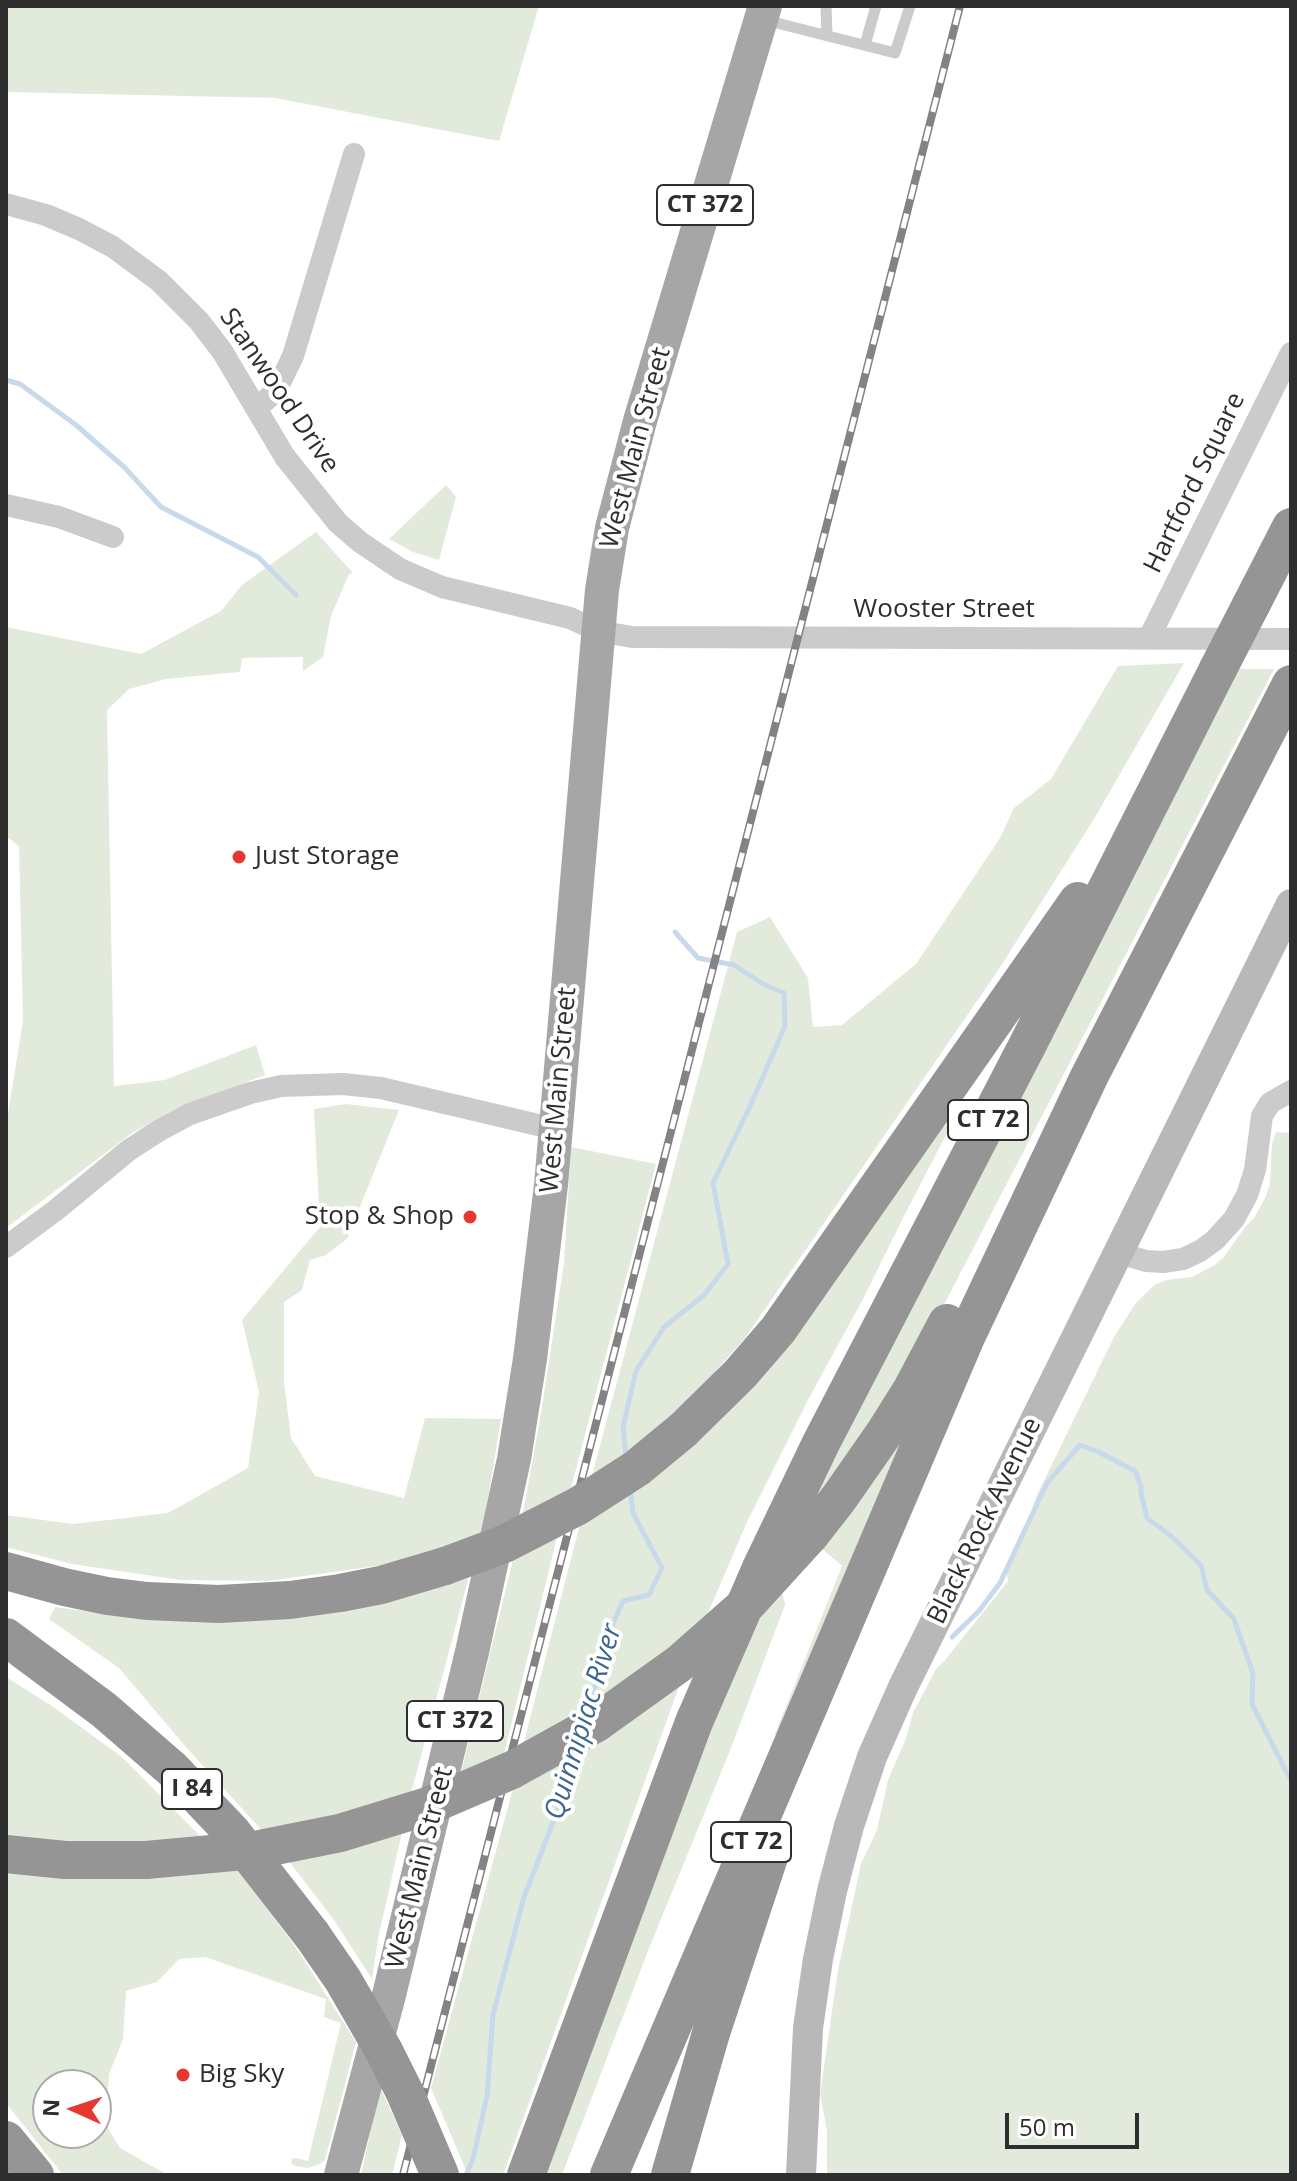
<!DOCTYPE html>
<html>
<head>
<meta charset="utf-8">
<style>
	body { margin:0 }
	#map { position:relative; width:1297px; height:2181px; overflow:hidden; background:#fff; font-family:"Open Sans",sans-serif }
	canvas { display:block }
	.frame { position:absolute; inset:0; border:8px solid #2e2e2e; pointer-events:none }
	.north { position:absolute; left:32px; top:2069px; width:80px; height:80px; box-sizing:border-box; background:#fff; border:2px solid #ababab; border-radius:50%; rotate:273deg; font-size:22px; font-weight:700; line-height:32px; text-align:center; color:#2e2e2e }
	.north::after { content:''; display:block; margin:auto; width:28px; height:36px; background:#e43831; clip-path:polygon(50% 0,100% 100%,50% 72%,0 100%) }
	.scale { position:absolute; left:1005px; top:2113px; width:134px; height:36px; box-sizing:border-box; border:4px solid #2e2e2e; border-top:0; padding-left:10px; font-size:24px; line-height:28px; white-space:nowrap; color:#2e2e2e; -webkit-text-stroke:6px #fff; paint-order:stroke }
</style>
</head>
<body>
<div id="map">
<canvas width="1297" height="2181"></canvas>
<div class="frame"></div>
<div class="north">N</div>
<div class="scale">50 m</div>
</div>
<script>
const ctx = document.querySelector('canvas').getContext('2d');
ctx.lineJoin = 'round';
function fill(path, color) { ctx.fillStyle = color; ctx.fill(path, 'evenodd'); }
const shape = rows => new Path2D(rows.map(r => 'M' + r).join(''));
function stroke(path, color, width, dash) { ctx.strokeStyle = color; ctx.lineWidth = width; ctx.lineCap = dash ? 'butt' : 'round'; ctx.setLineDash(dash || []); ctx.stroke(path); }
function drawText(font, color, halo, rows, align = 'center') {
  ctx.font = font + ' "Open Sans",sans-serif'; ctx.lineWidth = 8; ctx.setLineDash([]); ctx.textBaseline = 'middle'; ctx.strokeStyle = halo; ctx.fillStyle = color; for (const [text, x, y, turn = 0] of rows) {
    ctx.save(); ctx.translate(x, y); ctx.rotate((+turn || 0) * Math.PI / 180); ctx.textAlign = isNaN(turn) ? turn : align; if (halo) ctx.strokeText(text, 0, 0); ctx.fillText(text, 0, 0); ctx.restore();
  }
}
fill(shape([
	[6,6,539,6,499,141,275,98,6,92],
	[446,485,456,497,439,560,413,552,389,539],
	[316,532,353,573,349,574,331,616,323,657,303,671,303,657,242,658,240,672,166,679,129,689,107,710,114,1086,165,1080,256,1045,265,1075,174,1110,132,1133,6,1228,6,1126,23,1021,19,846,6,836,6,627,141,654,221,611,242,585],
	[1184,663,1094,819,997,972,745,1338,673,1419,591,1479,737,932,770,917,808,978,813,1027,842,1025,916,964,1000,838,1014,808,1051,779,1118,666],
	[1236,669,1274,669,934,1324,802,1528,841,1425],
	[958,1098,960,1108,906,1212,862,1301,809,1398,747,1522,700,1632,521,1753,582,1516,633,1483],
	[346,1104,399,1110,347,1239,326,1255,310,1260,302,1290,284,1302,284,1382,291,1438,315,1476,404,1498,425,1418,501,1419,482,1536,440,1552,377,1566,268,1581,180,1580,72,1564,6,1547,6,1515,73,1524,168,1513,248,1468,259,1392,242,1320,320,1227,314,1109],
	[1276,1132,1291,1133,1291,2175,827,2175,827,2131,820,2094,838,1970,861,1864,877,1830,888,1780,906,1738,913,1713,936,1669,945,1660,1008,1581,1006,1568,1028,1522,1036,1497,1114,1337,1135,1304,1154,1285,1166,1280,1192,1277,1213,1266,1223,1258,1245,1227,1254,1218,1266,1196,1270,1183,1272,1144],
	[571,1147,656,1164,570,1492,522,1518,541,1413,564,1263],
	[915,1419,780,1737,775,1734,842,1566,820,1547],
	[559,1529,502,1762,459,1781,515,1551],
	[471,1569,409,1801,267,1836,185,1746,119,1668,49,1619,55,1607,110,1614],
	[782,1590,785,1605,729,1753,650,1946,562,2175,539,2175,749,1622],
	[6,1677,52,1706,122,1757,208,1844,6,1842],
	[681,1681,503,2175,468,2175,431,2088,514,1785],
	[402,1832,378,1939,372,1979,334,1920,288,1860],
	[6,1868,237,1868,295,1946,356,2042,325,2160,320,2164,308,2168,295,2166,291,2163,292,2159,296,2158,308,2161,341,2023,324,2017,326,1999,205,1957,179,1959,157,1982,126,1991,123,2039,109,2074,106,2125,120,2148,168,2175,63,2175,6,2103],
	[48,2085,96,2085,96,2133,48,2133],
	[380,2087,402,2135,392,2175,361,2175]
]), '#e2ebdb');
stroke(shape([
	[6,380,20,384,76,425,124,467,161,507,258,557,296,595],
	[626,1456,623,1427,636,1371,664,1327,704,1295,728,1264,713,1183,752,1102,785,1026,784,993,763,984,734,965,698,958,675,932],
	[952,1637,979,1611,1000,1583,1047,1483,1080,1445,1097,1451,1135,1471,1141,1486,1141,1493,1147,1518,1171,1536,1201,1565,1207,1590,1234,1619,1253,1674,1252,1704,1291,1781],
	[589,1708,612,1626,623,1601,649,1595,662,1568,633,1513,630,1490],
	[466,2175,473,2159,487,2096,493,2015,524,1897,567,1787,577,1752]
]), '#c8d9eb', 5);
stroke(shape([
	[826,6,827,36],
	[765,20,895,53,910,6],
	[865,45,876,6]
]), '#cbcbcb', 11);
stroke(shape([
	[6,204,46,215,79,229,113,247,159,281,199,321,222,351,285,457,338,523,360,542,400,569,442,587,570,618,598,631,632,637,1291,639],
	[257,408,276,391,293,356,354,154],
	[6,505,59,517,113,537],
	[1149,638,1291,353],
	[6,1247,56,1210,129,1150,160,1130,190,1114,250,1093,281,1086,343,1084,381,1088,555,1129],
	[1119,1253,1146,1261,1163,1262,1183,1259,1200,1251,1215,1240,1234,1219,1247,1195,1255,1170,1262,1116,1270,1103,1291,1091]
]), '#cbcbcb', 22);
stroke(shape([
	[801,2175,808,2028,818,1959,832,1891,849,1826,872,1757,903,1687,1291,904]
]), '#b8b8b8', 30);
stroke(shape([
	[341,2175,389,1995,472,1652,514,1459,530,1359,551,1185,602,590,612,528,640,421,765,6]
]), '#a6a6a6', 34);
stroke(shape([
	[1251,605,1291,527],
	[683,1430,740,1374,778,1330,1078,901],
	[810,1535,839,1498,885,1432,912,1389,947,1323],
	[6,1571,64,1587,107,1596,147,1601,219,1604,290,1600,340,1593,381,1585,445,1566],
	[6,1637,104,1710,172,1769,231,1831,312,1935],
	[6,1854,65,1860,146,1860],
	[6,2140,35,2175],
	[526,2175,694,1722,761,1568,821,1443,1028,1044,1218,669],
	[609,2175,966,1337,1089,1077,1291,684],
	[670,2175,711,2033,769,1857]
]), '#959595', 38);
const rail = shape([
	[403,2175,960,6]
]);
stroke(rail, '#838383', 8);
stroke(rail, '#fff', 5, [15]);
stroke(shape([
	[1218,669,1251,605],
	[445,1566,504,1544,578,1506,637,1468,683,1430],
	[146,1860,255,1850,340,1833,428,1806,512,1770,595,1724,680,1663,748,1603,810,1535],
	[312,1935,343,1980,384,2051,405,2093,440,2175]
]), '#959595', 38);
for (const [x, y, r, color] of [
	[239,857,8,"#e43831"],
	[470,1217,8,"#e43831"],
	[183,2075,8,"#e43831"]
]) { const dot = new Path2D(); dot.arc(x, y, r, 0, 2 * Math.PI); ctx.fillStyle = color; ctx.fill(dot); stroke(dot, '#fff', 3); }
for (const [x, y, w] of [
	[705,205,96],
	[988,1120,80],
	[455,1721,96],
	[192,1789,60],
	[751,1842,80]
]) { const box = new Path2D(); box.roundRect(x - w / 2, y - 20, w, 40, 6); ctx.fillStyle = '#fff'; ctx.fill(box); stroke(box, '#2e2e2e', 2); }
drawText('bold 24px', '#2e2e2e', null, [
	["CT 372",705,205],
	["CT 72",988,1120],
	["CT 372",455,1721],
	["I 84",192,1789],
	["CT 72",751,1842]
]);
drawText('26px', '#2e2e2e', '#fff', [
	["Stanwood Drive",279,391,56],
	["West Main Street",636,448,-75],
	["Hartford Square",1195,483,-64],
	["Wooster Street",944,610],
	["West Main Street",559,1090,-85],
	["Black Rock Avenue",985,1521,-64],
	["West Main Street",420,1868,-76]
]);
drawText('26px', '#2e2e2e', '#fff', [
	["Just Storage",255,857],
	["Stop & Shop",454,1217,"right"],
	["Big Sky",199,2075]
], 'left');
drawText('italic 28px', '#3c668f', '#fff', [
	["Quinnipiac River",584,1722,-73]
]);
</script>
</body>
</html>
